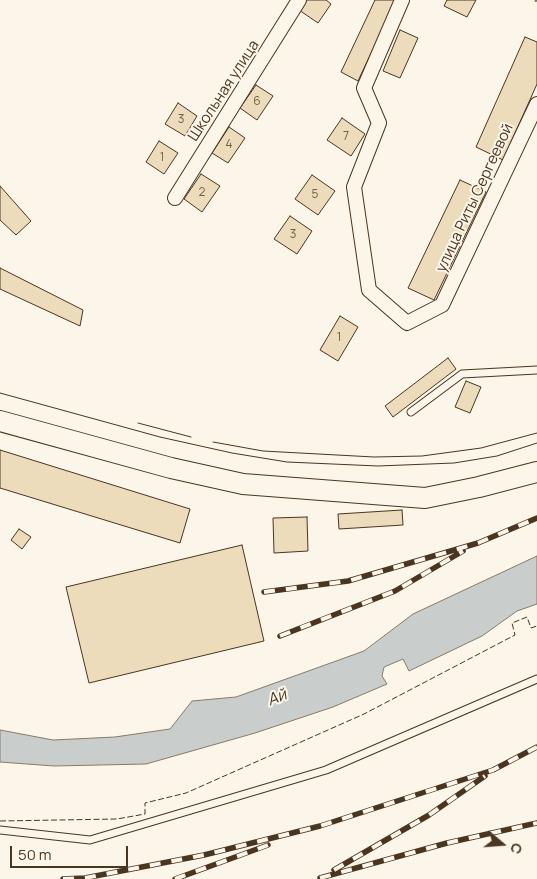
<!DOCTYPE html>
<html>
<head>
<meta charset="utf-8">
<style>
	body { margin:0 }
	#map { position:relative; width:537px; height:879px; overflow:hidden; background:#fbf6e9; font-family:Manrope,sans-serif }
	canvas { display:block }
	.north { position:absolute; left:477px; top:819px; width:50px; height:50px; -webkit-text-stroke:4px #fbf6e9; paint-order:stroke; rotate:108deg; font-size:14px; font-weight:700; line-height:20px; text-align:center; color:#4a3520 }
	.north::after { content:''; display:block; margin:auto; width:18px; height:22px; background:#4a3520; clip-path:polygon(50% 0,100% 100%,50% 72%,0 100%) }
	.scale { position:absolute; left:10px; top:846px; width:118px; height:22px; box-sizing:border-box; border:2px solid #4a3520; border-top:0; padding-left:6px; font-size:15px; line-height:18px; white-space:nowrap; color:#4a3520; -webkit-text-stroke:4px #fbf6e9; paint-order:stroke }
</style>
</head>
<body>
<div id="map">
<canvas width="537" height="879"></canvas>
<div class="north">С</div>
<div class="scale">50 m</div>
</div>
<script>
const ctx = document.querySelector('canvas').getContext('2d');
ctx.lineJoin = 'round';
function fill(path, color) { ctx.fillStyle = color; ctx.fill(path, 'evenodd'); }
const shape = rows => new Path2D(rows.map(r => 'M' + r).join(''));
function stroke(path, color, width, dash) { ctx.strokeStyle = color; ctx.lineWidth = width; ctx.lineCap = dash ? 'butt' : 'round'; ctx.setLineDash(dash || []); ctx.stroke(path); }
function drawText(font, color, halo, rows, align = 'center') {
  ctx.font = font + ' Manrope,sans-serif'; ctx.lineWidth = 4; ctx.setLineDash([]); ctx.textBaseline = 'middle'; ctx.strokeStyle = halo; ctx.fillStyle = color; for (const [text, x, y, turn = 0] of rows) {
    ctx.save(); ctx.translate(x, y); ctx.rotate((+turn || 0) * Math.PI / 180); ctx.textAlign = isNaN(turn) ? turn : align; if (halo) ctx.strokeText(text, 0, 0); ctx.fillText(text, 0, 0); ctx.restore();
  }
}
const water = shape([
	[537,556,537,604,517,611,482,636,409,671,403,659,384,667,382,676,387,684,333,707,255,733,146,764,54,766,0,762,0,730,53,740,115,737,170,729,192,701,236,697,364,651,413,614,537,556]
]);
fill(water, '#c9cecd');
stroke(water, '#887966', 1);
const building = shape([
	[305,0,326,0,331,4,318,23,299,10,305,0],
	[375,0,396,0,358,81,341,72,375,0],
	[447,0,476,0,467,17,444,6,447,0],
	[400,30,418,38,400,78,383,71,400,30],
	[525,37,537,42,537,84,503,160,476,147,525,37],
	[256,85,273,96,257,120,240,108,256,85],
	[178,103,197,116,185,136,165,124,178,103],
	[342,118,365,134,351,156,327,140,342,118],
	[229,127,245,138,228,163,212,153,229,127],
	[159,141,178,153,164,174,146,162,159,141],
	[201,174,220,186,202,212,184,199,201,174],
	[312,175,335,191,318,215,295,199,312,175],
	[460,180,486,192,434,300,408,288,460,180],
	[0,186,31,221,16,235,0,220,0,186],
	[290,216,312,231,297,254,274,239,290,216],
	[0,268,83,310,80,326,0,289,0,268],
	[340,316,358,327,338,361,320,350,340,316],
	[448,358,456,369,393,417,385,406,448,358],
	[466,381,481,387,470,413,455,407,466,381],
	[0,450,190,509,180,543,0,488,0,450],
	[402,510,403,525,339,529,338,514,402,510],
	[307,517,308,551,274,553,273,518,307,517],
	[19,529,31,537,22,549,11,540,19,529],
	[242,545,264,641,89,683,66,587,242,545]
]);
fill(building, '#ecdcbc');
stroke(building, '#4a3520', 1);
const service = shape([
	[411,412,462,374,537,370],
	[0,830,90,840,326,770,537,679]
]);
const minor = shape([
	[402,0,364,88,379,123,354,187,369,290,407,323,442,305,537,104],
	[175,198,299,0]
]);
const secondary = shape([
	[0,421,171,468,243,484,425,498,479,487,537,472]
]);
stroke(service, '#4a3520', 9);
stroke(minor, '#4a3520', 16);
stroke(secondary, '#4a3520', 22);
stroke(shape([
	[535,0,537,1]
]), '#7f6f5c', 3, [4, 2.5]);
stroke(service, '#fbf6e9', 7);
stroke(minor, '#fbf6e9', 14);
stroke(secondary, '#fbf6e9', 20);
stroke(shape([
	[0,393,160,437,232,453,287,462,378,466,454,463,497,456,537,443],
	[138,423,191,437],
	[213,442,263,451,374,457,422,456,481,448,537,433]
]), '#4a3520', 1);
const rail = shape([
	[264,592,348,581,478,543,537,518],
	[280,636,395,591,463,551],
	[334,870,429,815,485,776],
	[320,878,447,843,537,823],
	[63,879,85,878,204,855,320,826,493,770,537,747],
	[175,879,268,845]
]);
stroke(rail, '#4a3520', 5.5);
stroke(rail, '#fbf6e9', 4, [11]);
stroke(shape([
	[0,821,117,819,145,814,145,803,186,793,364,714,515,635,512,623,527,617,531,628,537,626]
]), '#4a3520', 1, [6, 2.5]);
drawText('12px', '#725f47', null, [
	["6",257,102],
	["3",181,120],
	["7",346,137],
	["4",229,145],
	["1",162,158],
	["2",202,193],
	["5",315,195],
	["3",293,235],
	["1",339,338]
]);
drawText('15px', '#4a3520', '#fbf6e9', [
	["Школьная улица",224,91,-57],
	["улица Риты Сергеевой",475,198,-65]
]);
drawText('italic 16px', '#4a3520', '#fbf6e9', [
	["Ай",277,698,-22]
]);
</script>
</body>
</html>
